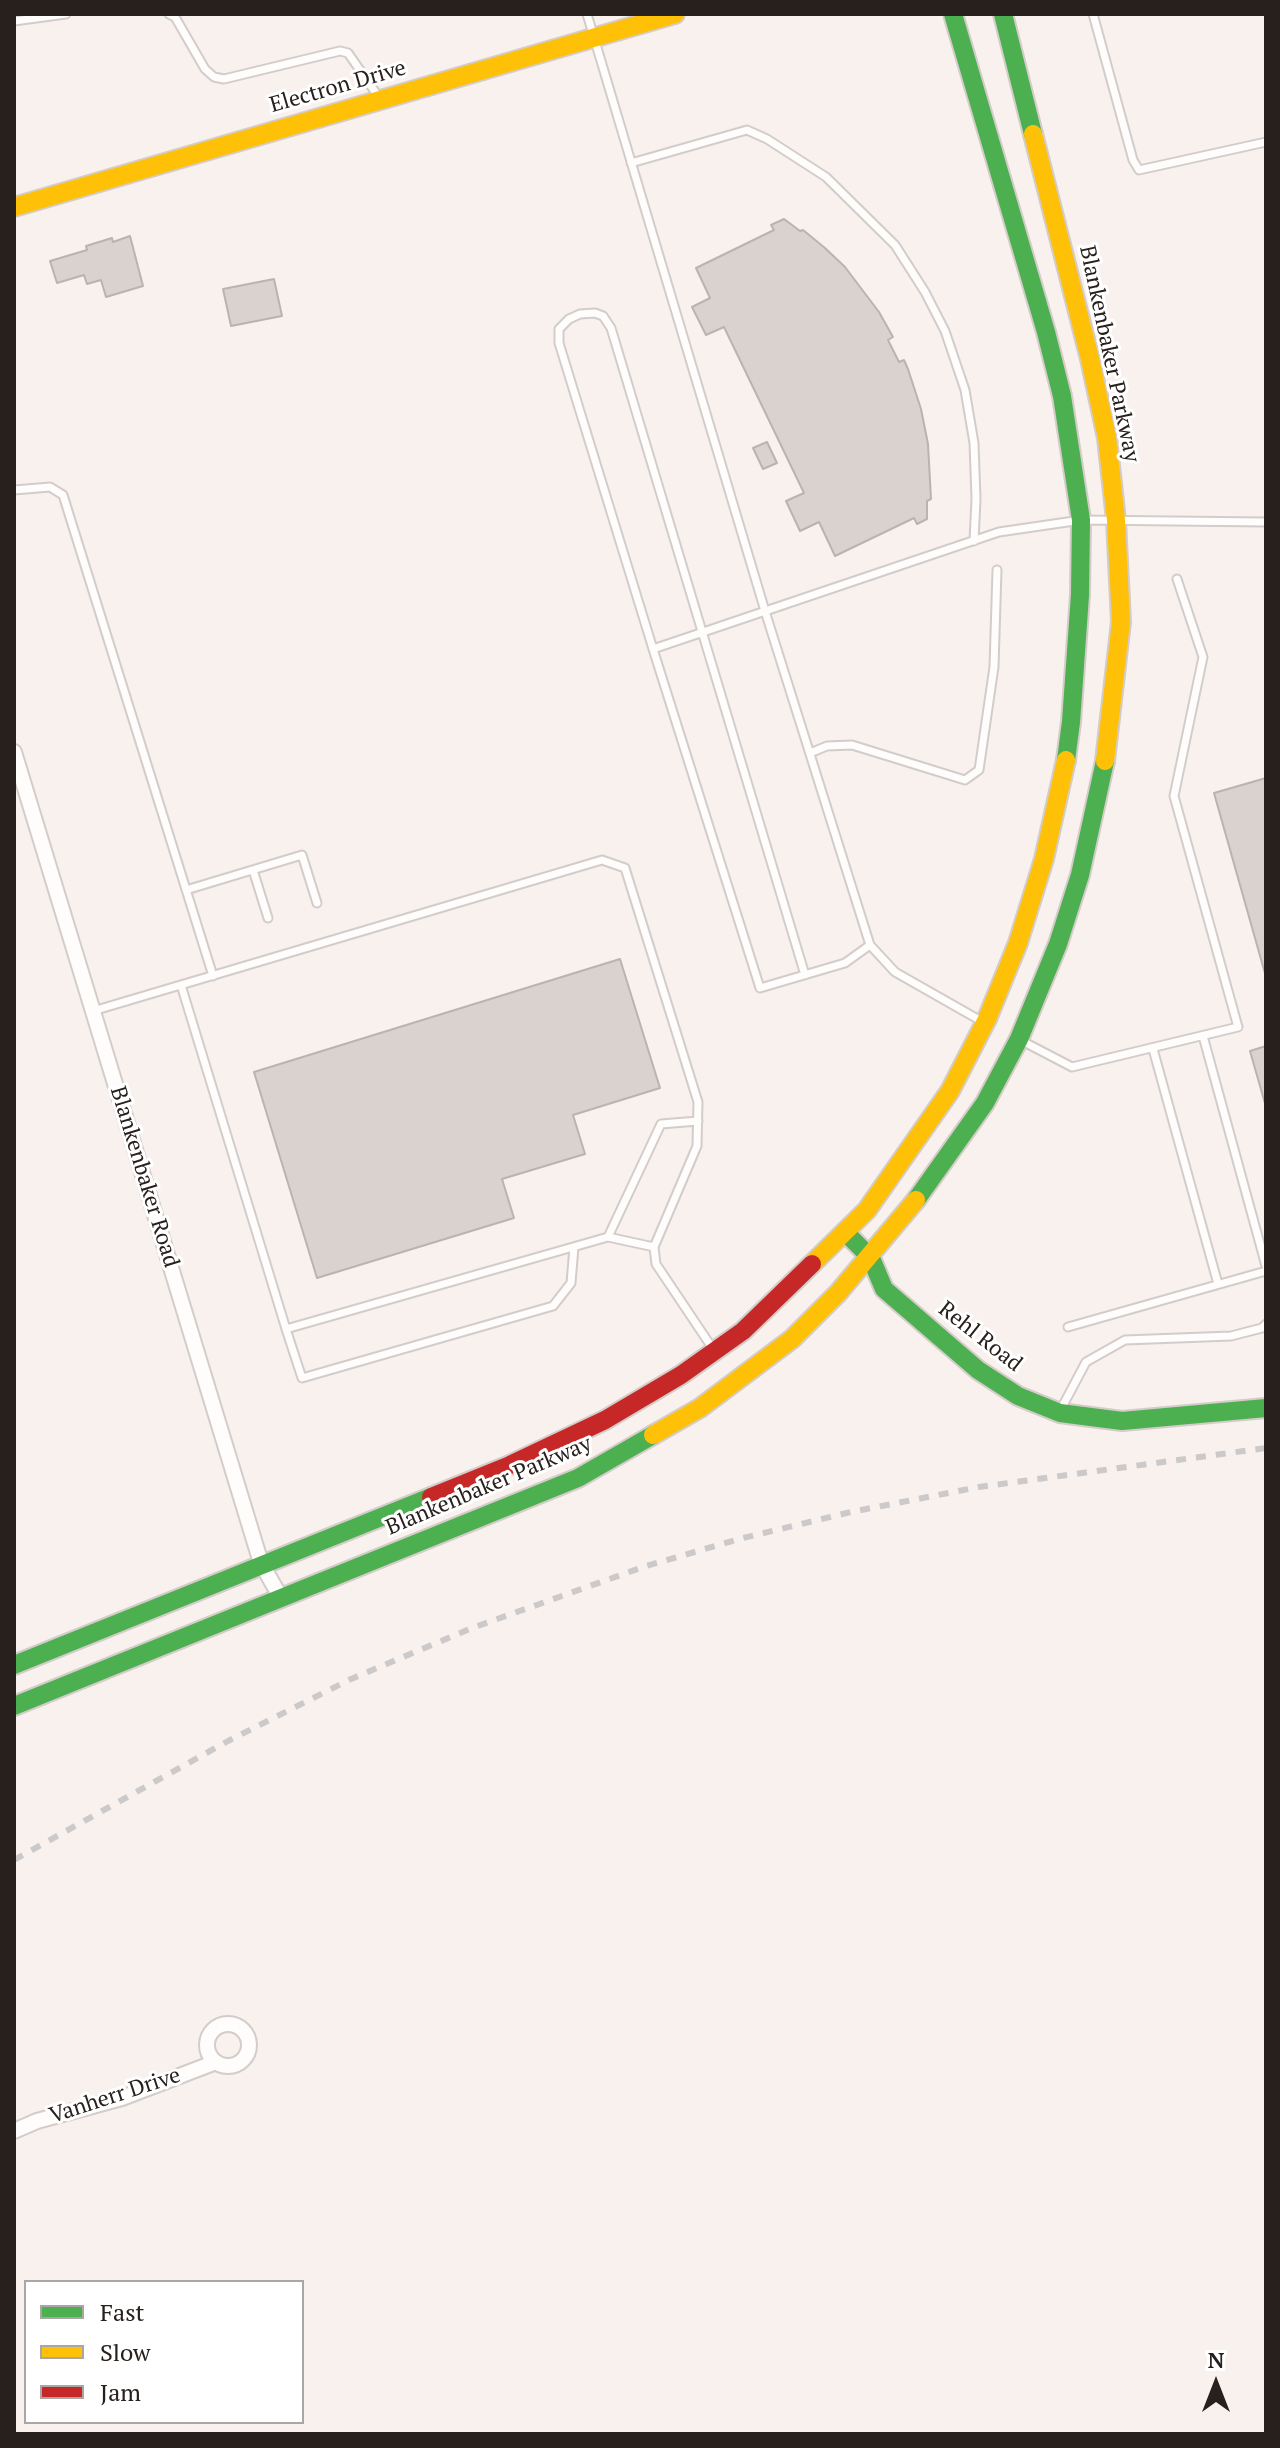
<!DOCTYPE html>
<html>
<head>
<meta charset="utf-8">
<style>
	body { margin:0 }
	#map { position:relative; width:1280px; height:2448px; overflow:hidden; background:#f9f1ee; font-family:"PT Serif",serif }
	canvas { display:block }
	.frame { position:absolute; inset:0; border:16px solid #27201d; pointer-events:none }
	.legend { position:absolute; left:24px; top:2280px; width:280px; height:144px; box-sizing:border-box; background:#fff; border:2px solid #a9a6a5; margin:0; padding:10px 14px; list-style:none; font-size:24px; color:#27201d }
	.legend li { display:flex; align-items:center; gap:16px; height:40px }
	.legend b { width:40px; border:2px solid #a9a6a5 }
	.north { position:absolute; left:1176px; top:2344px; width:80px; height:80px; -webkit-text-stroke:6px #fff; paint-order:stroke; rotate:0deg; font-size:22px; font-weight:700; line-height:32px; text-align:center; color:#27201d }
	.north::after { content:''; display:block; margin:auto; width:28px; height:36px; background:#27201d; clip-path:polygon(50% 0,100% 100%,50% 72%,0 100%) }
</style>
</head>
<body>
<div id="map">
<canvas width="1280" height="2448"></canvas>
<div class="frame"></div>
<ul class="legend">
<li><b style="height:10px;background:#4caf50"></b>Fast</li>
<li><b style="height:10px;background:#ffc107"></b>Slow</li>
<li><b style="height:10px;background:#c62828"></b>Jam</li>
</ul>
<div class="north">N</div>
</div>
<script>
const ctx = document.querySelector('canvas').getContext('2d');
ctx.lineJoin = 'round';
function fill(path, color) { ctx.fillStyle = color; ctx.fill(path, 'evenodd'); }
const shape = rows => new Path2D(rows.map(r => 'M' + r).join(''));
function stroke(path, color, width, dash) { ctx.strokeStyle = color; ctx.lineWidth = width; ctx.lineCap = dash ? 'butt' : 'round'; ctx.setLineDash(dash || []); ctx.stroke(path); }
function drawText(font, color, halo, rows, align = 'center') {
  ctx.font = font + ' "PT Serif",serif'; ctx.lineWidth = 6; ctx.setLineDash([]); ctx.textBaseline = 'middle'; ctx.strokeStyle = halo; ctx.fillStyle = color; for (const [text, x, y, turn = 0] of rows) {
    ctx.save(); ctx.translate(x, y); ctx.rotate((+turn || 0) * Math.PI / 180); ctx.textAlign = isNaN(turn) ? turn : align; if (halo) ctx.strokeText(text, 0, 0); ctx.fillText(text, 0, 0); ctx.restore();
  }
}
const building = shape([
	[784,219,800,231,803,230,825,248,845,267,879,312,893,337,888,340,899,362,904,360,908,369,921,409,928,444,931,499,927,501,927,519,917,524,914,518,835,556,819,522,800,531,786,501,804,493,724,327,706,335,692,307,710,298,696,268,774,230,771,225,784,219],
	[130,236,143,286,106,297,101,280,87,284,84,275,57,283,50,261,87,250,86,246,112,238,113,242,130,236],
	[274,279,282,316,231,326,223,289,274,279],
	[767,442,777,463,763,469,753,448,767,442],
	[1266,778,1266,977,1214,793,1266,778],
	[620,959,660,1088,573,1115,585,1154,502,1179,514,1218,317,1278,254,1072,620,959],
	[1266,1046,1266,1107,1250,1051,1266,1046]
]);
fill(building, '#d9d2ce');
stroke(building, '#bab4b0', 2);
const lane = shape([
	[169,14,175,17,205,69,214,77,224,79,340,51,348,53,378,96],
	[587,14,765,611,870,945,895,972,983,1022],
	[1093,14,1133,160,1139,170,1266,142],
	[14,21,66,14],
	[631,163,747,130,767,139,826,177,895,245,925,292,945,331,965,390,974,443,976,499,974,541],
	[14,490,50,487,63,495,213,976],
	[653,649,559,343,559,329,569,319,580,314,595,313,603,316,611,328,805,975],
	[810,753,827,746,852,745,965,780,979,770,994,667,997,570],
	[253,870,268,918],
	[186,890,302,855,317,903],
	[870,945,845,963,760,988,653,649,999,532,1081,520,1266,522],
	[181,985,286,1329,608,1237,661,1124,698,1121],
	[93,1011,602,860,625,868,698,1102,697,1146,654,1247,656,1264,713,1349],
	[1203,1036,1266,1266],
	[1024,1042,1072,1067,1238,1027,1174,796,1203,657,1177,579],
	[1153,1049,1218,1284],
	[608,1237,654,1247],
	[1068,1327,1266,1271],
	[286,1329,302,1378,553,1306,571,1283,574,1247],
	[1061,1409,1086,1362,1125,1340,1231,1336,1262,1328,1266,1324]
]);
const street = shape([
	[14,752,261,1563,281,1598],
	'207 2045a21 21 0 1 1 42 0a21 21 0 1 1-42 0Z',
	[14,2131,37,2121,122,2098,216,2062]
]);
const fast = shape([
	[953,14,1046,332,1062,396,1081,520,1080,595,1071,722,1066,760],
	[1003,14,1033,134],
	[916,1200,985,1103,1019,1039,1058,944,1080,875,1105,761],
	[845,1232,871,1258,884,1289,978,1370,1018,1396,1060,1413,1122,1421,1266,1408],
	[14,1665,431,1497],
	[14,1706,578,1478,653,1435]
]);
const slow = shape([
	[1033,134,1090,359,1107,438,1116,520,1121,622,1105,761],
	[14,207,675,14],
	[812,1264,867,1210,950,1091,987,1019,1018,943,1044,859,1066,760],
	[653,1435,700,1408,792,1339,838,1293,916,1200]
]);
const jam = shape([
	[431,1497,510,1465,605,1420,681,1375,743,1331,812,1264]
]);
stroke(lane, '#d3ccc9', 11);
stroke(street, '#d3ccc9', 18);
stroke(fast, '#d3ccc9', 22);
stroke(slow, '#d3ccc9', 22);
stroke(jam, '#d3ccc9', 22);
stroke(lane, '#fefdfc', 7);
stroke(street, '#fefdfc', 14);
stroke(fast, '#4caf50', 18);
stroke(slow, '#ffc107', 18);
stroke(jam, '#c62828', 18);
stroke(shape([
	[14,1860,228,1741,351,1679,472,1628,646,1566,743,1538,851,1512,979,1487,1266,1448]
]), '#cbc9c9', 6, [10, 10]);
drawText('22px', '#27201d', '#fff', [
	["Electron Drive",338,87,-16],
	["Blankenbaker Parkway",1109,354,78],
	["Blankenbaker Road",144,1177,73],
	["Rehl Road",980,1337,38],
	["Blankenbaker Parkway",489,1486,-23],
	["Vanherr Drive",115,2096,-18]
]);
</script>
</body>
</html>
